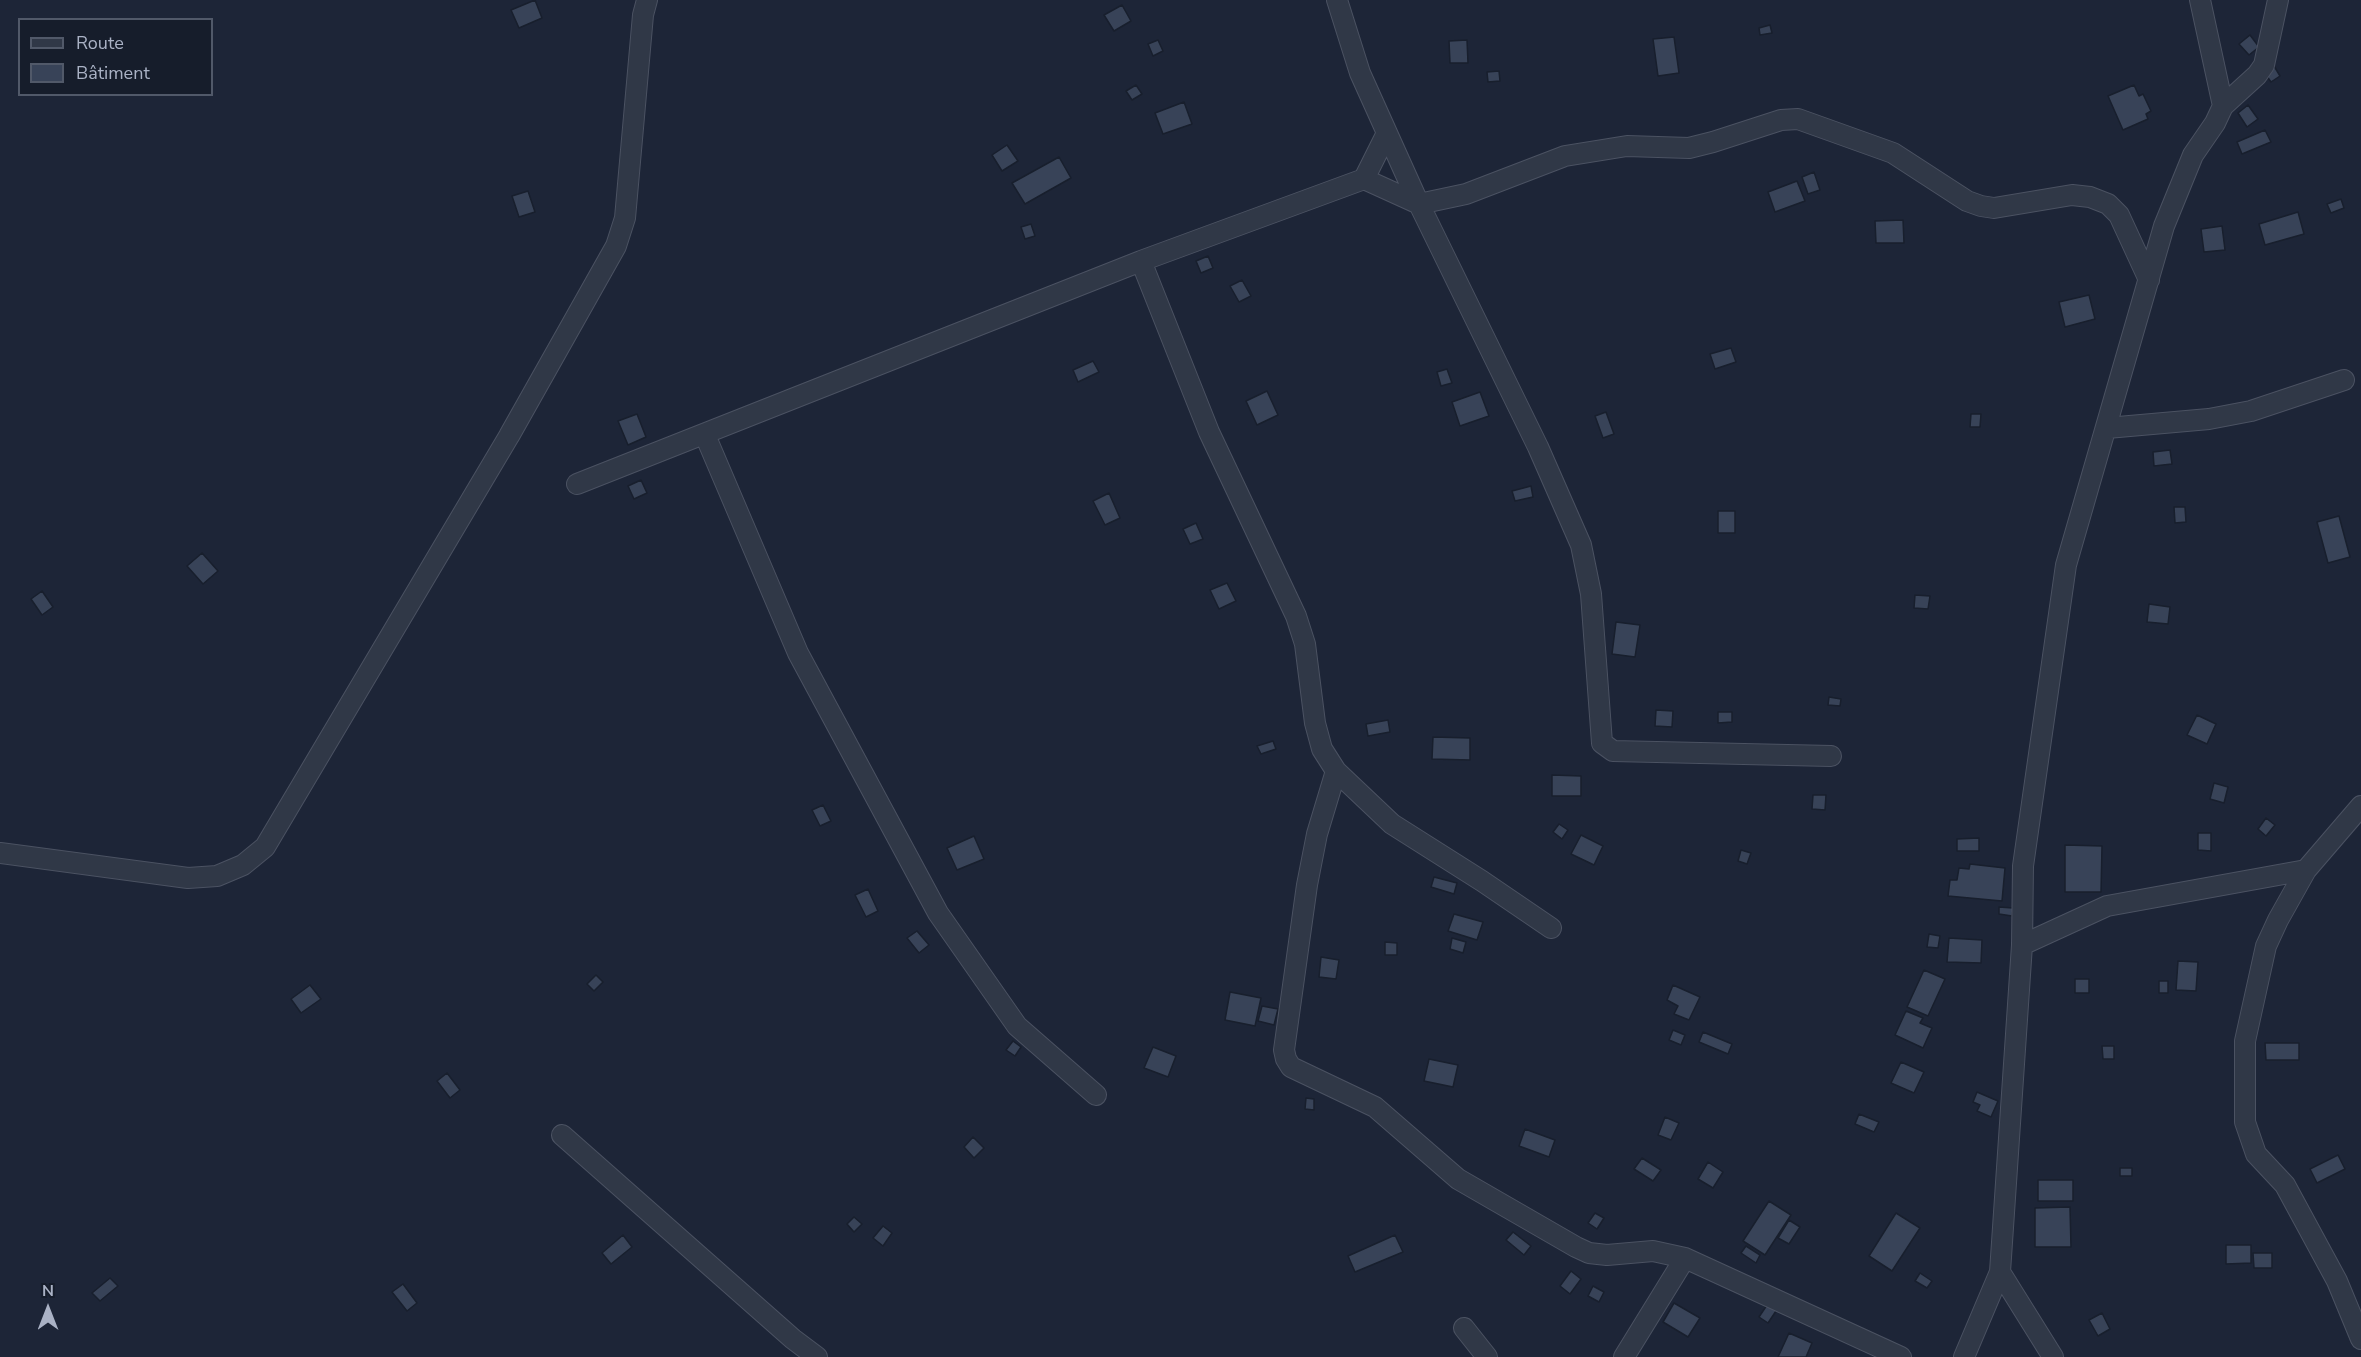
<!DOCTYPE html>
<html>
<head>
<meta charset="utf-8">
<style>
	body { margin:0 }
	#map { position:relative; width:2361px; height:1357px; overflow:hidden; background:#1d2537; font-family:"Nunito Sans",sans-serif }
	canvas { display:block }
	.legend { position:absolute; left:18px; top:18px; width:195px; height:78px; box-sizing:border-box; background:#161d2b; border:2px solid #515969; margin:0; padding:8px 10px; list-style:none; font-size:18px; color:#aab2c5 }
	.legend li { display:flex; align-items:center; gap:12px; height:30px }
	.legend b { width:30px; border:2px solid #515969 }
	.north { position:absolute; left:18px; top:1279px; width:60px; height:60px; -webkit-text-stroke:4px #161d2b; paint-order:stroke; rotate:0deg; font-size:16px; font-weight:700; line-height:24px; text-align:center; color:#aab2c5 }
	.north::after { content:''; display:block; margin:auto; width:21px; height:27px; background:#aab2c5; clip-path:polygon(50% 0,100% 100%,50% 72%,0 100%) }
</style>
</head>
<body>
<div id="map">
<canvas width="2361" height="1357"></canvas>
<ul class="legend">
<li><b style="height:8px;background:#303847"></b>Route</li>
<li><b style="height:16px;background:#384358"></b>Bâtiment</li>
</ul>
<div class="north">N</div>
</div>
<script>
const ctx = document.querySelector('canvas').getContext('2d');
ctx.lineJoin = 'round';
function fill(path, color) { ctx.fillStyle = color; ctx.fill(path, 'evenodd'); }
const shape = rows => new Path2D(rows.map(r => 'M' + r).join(''));
function stroke(path, color, width, dash) { ctx.strokeStyle = color; ctx.lineWidth = width; ctx.lineCap = dash ? 'butt' : 'round'; ctx.setLineDash(dash || []); ctx.stroke(path); }
const building = shape([
	[535,0,542,18,519,28,511,10,535,0],
	[1122,5,1131,21,1114,31,1104,15,1122,5],
	[1770,25,1772,33,1760,35,1759,28,1770,25],
	[2250,35,2259,47,2249,55,2239,44,2250,35],
	[1674,37,1679,73,1658,76,1653,39,1674,37],
	[1158,40,1163,51,1153,56,1148,44,1158,40],
	[1467,40,1468,63,1450,63,1449,41,1467,40],
	[2274,66,2280,76,2271,82,2264,72,2274,66],
	[1499,71,1500,81,1488,82,1487,72,1499,71],
	[1136,85,1142,94,1132,100,1126,91,1136,85],
	[2134,85,2139,96,2143,94,2151,111,2146,114,2148,119,2123,130,2108,96,2134,85],
	[1184,102,1192,124,1163,134,1155,113,1184,102],
	[2248,105,2258,119,2247,127,2238,113,2248,105],
	[2265,130,2271,142,2242,154,2237,142,2265,130],
	[1007,145,1018,161,1002,171,992,155,1007,145],
	[1059,157,1071,178,1025,204,1012,183,1059,157],
	[1814,172,1820,190,1808,194,1802,177,1814,172],
	[1797,181,1805,201,1775,212,1768,192,1797,181],
	[528,191,535,212,519,217,512,196,528,191],
	[2341,199,2344,208,2331,213,2327,204,2341,199],
	[2298,212,2304,234,2265,245,2259,224,2298,212],
	[1903,220,1904,243,1876,243,1875,221,1903,220],
	[1031,224,1035,236,1025,239,1021,227,1031,224],
	[2222,226,2225,250,2204,252,2201,229,2222,226],
	[1208,256,1213,268,1201,273,1196,261,1208,256],
	[1242,280,1251,296,1239,302,1230,286,1242,280],
	[2089,295,2095,319,2065,327,2059,302,2089,295],
	[1731,348,1736,362,1715,369,1710,354,1731,348],
	[1093,361,1099,372,1078,382,1073,370,1093,361],
	[1447,369,1452,383,1441,386,1437,372,1447,369],
	[1267,391,1278,415,1257,425,1246,401,1267,391],
	[1480,392,1489,416,1460,426,1452,402,1480,392],
	[1606,412,1614,434,1603,438,1595,416,1606,412],
	[637,414,646,437,628,445,618,421,637,414],
	[1971,414,1981,414,1980,427,1970,427,1971,414],
	[2170,450,2172,464,2154,466,2153,452,2170,450],
	[641,480,647,493,634,499,628,486,641,480],
	[1531,486,1533,497,1515,501,1512,491,1531,486],
	[1109,493,1120,518,1105,525,1093,501,1109,493],
	[2174,507,2185,507,2186,522,2175,523,2174,507],
	[1718,511,1735,511,1735,533,1718,533,1718,511],
	[2339,516,2350,557,2328,563,2317,522,2339,516],
	[1196,523,1203,539,1190,544,1183,529,1196,523],
	[202,553,218,571,203,584,187,566,202,553],
	[1227,583,1236,601,1219,609,1210,590,1227,583],
	[42,591,53,607,42,615,31,599,42,591],
	[1915,595,1930,596,1928,609,1914,608,1915,595],
	[2149,604,2170,607,2168,624,2147,622,2149,604],
	[1616,622,1640,625,1635,657,1612,654,1616,622],
	[1829,697,1841,699,1840,706,1828,705,1829,697],
	[1656,710,1673,711,1672,727,1655,726,1656,710],
	[1718,712,1732,712,1732,722,1718,723,1718,712],
	[2197,715,2216,724,2207,744,2187,735,2197,715],
	[1388,720,1390,732,1368,736,1366,724,1388,720],
	[1433,737,1470,738,1470,760,1432,759,1433,737],
	[1273,741,1276,749,1261,754,1257,746,1273,741],
	[1552,775,1581,776,1581,796,1552,796,1552,775],
	[2214,783,2228,787,2224,803,2210,799,2214,783],
	[1813,795,1826,795,1825,810,1812,809,1813,795],
	[823,805,831,821,820,826,812,810,823,805],
	[2266,818,2275,825,2266,836,2258,829,2266,818],
	[1559,824,1568,830,1562,839,1553,832,1559,824],
	[2198,833,2211,833,2211,851,2198,850,2198,833],
	[1581,835,1603,846,1594,865,1571,854,1581,835],
	[974,836,984,859,957,870,947,848,974,836],
	[1979,838,1979,851,1957,851,1957,839,1979,838],
	[2065,845,2102,846,2101,892,2065,892,2065,845],
	[1741,850,1751,853,1747,864,1738,861,1741,850],
	[1970,864,2005,868,2002,901,1948,896,1950,880,1957,880,1959,868,1969,869,1970,864],
	[1434,877,1457,883,1454,894,1431,887,1434,877],
	[868,889,878,911,866,917,855,895,868,889],
	[1999,907,2013,908,2012,916,1999,914,1999,907],
	[1454,914,1483,922,1477,940,1448,931,1454,914],
	[917,931,929,945,919,953,907,938,917,931],
	[1929,934,1940,936,1938,948,1927,947,1929,934],
	[1452,938,1466,942,1463,953,1450,949,1452,938],
	[1949,938,1982,940,1981,963,1947,962,1949,938],
	[1385,942,1397,943,1397,955,1385,955,1385,942],
	[1321,957,1339,960,1336,979,1319,977,1321,957],
	[2178,961,2198,962,2196,991,2176,990,2178,961],
	[1924,970,1945,979,1928,1016,1907,1007,1924,970],
	[596,975,603,982,594,991,587,984,596,975],
	[2075,979,2089,979,2089,993,2075,993,2075,979],
	[2159,981,2168,981,2168,993,2159,993,2159,981],
	[310,985,321,999,301,1013,291,999,310,985],
	[1673,985,1700,997,1689,1020,1674,1014,1678,1006,1667,1000,1673,985],
	[1230,992,1261,998,1255,1026,1225,1020,1230,992],
	[1262,1006,1278,1009,1274,1025,1258,1021,1262,1006],
	[1906,1011,1923,1018,1920,1023,1932,1028,1923,1048,1895,1035,1906,1011],
	[1673,1030,1685,1035,1681,1045,1669,1040,1673,1030],
	[1703,1032,1732,1044,1728,1054,1699,1042,1703,1032],
	[1013,1041,1021,1047,1015,1056,1006,1050,1013,1041],
	[2265,1043,2299,1043,2299,1060,2266,1060,2265,1043],
	[2102,1046,2114,1046,2114,1059,2103,1059,2102,1046],
	[1153,1047,1176,1056,1168,1077,1144,1068,1153,1047],
	[1429,1059,1458,1065,1453,1087,1424,1081,1429,1059],
	[1901,1062,1924,1072,1914,1093,1891,1083,1901,1062],
	[447,1073,460,1090,450,1098,437,1081,447,1073],
	[1977,1092,1998,1101,1991,1117,1977,1111,1980,1105,1973,1102,1977,1092],
	[1306,1098,1314,1099,1314,1110,1305,1109,1306,1098],
	[1859,1114,1879,1122,1874,1132,1855,1124,1859,1114],
	[1665,1117,1679,1123,1671,1140,1658,1135,1665,1117],
	[1525,1129,1555,1140,1549,1157,1519,1146,1525,1129],
	[973,1137,984,1148,974,1158,964,1147,973,1137],
	[2338,1155,2345,1169,2317,1183,2310,1169,2338,1155],
	[1642,1158,1661,1170,1653,1181,1634,1169,1642,1158],
	[1708,1162,1723,1172,1713,1188,1698,1179,1708,1162],
	[2120,1168,2132,1168,2132,1176,2120,1176,2120,1168],
	[2038,1180,2073,1180,2073,1201,2038,1201,2038,1180],
	[1769,1201,1791,1215,1765,1255,1743,1241,1769,1201],
	[2070,1207,2071,1247,2035,1247,2035,1208,2070,1207],
	[1595,1213,1604,1218,1597,1229,1588,1223,1595,1213],
	[1896,1213,1920,1228,1892,1271,1869,1256,1896,1213],
	[854,1217,862,1224,854,1232,847,1224,854,1217],
	[1789,1220,1800,1227,1789,1244,1778,1238,1789,1220],
	[883,1226,892,1233,883,1246,873,1238,883,1226],
	[1513,1232,1531,1246,1524,1255,1506,1240,1513,1232],
	[623,1235,632,1247,611,1264,602,1253,623,1235],
	[1395,1235,1403,1252,1355,1272,1348,1256,1395,1235],
	[2226,1245,2251,1245,2251,1263,2226,1264,2226,1245],
	[1746,1246,1760,1255,1756,1263,1741,1253,1746,1246],
	[2253,1253,2272,1253,2272,1268,2254,1268,2253,1253],
	[1571,1271,1581,1279,1570,1294,1560,1286,1571,1271],
	[1920,1273,1932,1281,1927,1288,1915,1281,1920,1273],
	[110,1278,118,1286,100,1301,92,1293,110,1278],
	[403,1284,417,1303,407,1311,392,1292,403,1284],
	[1593,1286,1604,1292,1599,1302,1588,1296,1593,1286],
	[1674,1303,1700,1318,1688,1337,1663,1322,1674,1303],
	[1767,1305,1776,1311,1768,1323,1759,1317,1767,1305],
	[2102,1313,2110,1329,2098,1336,2089,1320,2102,1313],
	[1789,1333,1812,1343,1806,1357,1778,1357,1789,1333]
]);
fill(building, '#384358');
stroke(building, '#181f2d', 1.5);
const minor = shape([
	[1337,0,1360,73,1419,204,1538,447,1581,545,1591,594,1602,743,1613,751,1831,756],
	[2200,0,2223,106],
	[1364,179,1419,204,1466,194,1565,156,1627,146,1689,148,1713,142,1781,120,1798,119,1893,153,1967,201,1981,206,1994,208,2072,195,2090,197,2108,204,2119,215,2149,280],
	[1141,261,1209,432,1296,616,1305,644,1315,723,1322,749,1336,771,1392,824,1482,881,1551,928],
	[2107,428,2209,419,2251,411,2344,380],
	[705,435,798,653,938,913,1017,1026,1096,1095],
	[577,484,1141,261,1364,179,1387,133],
	[1336,771,1317,834,1307,885,1284,1050,1286,1059,1291,1067,1375,1107,1458,1179,1576,1247,1589,1253,1607,1255,1653,1251,1685,1258,1901,1357],
	[2361,806,2306,870,2278,920,2266,946,2245,1041,2245,1122,2256,1154,2285,1185,2337,1281,2361,1339],
	[0,853,188,878,217,876,243,865,265,847,509,436,616,246,625,218,643,15,647,0],
	[2022,945,2107,906,2306,870],
	[562,1135,793,1339,817,1357],
	[2000,1272,2053,1357],
	[1464,1328,1487,1357],
	[1624,1357,1685,1258],
	[1964,1357,2000,1272,2022,945,2023,866,2066,565,2164,226,2193,155,2215,123,2223,106,2257,75,2264,65,2278,0]
]);
stroke(minor, '#4b5262', 22);
stroke(minor, '#303847', 20);
</script>
</body>
</html>
